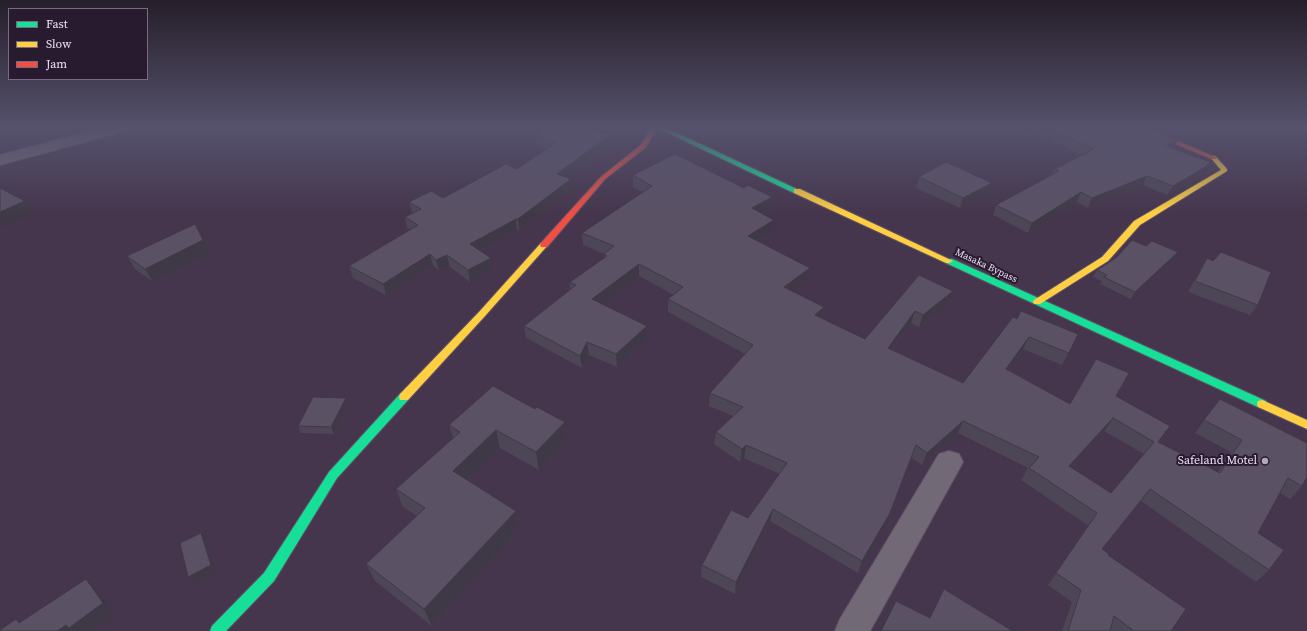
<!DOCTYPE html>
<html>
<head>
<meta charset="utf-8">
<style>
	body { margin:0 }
	#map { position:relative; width:1307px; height:631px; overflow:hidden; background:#45364d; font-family:"Source Serif 4",serif }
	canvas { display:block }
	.legend { position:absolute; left:8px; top:8px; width:140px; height:72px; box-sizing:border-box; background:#281b2f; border:1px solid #786a80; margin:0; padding:5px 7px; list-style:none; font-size:12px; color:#f0e0fa }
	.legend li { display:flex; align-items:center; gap:8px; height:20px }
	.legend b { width:20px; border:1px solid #786a80 }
</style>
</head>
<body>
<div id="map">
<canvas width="1307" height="631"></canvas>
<ul class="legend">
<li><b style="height:5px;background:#16e098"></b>Fast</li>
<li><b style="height:5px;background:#ffcf43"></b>Slow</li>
<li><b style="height:5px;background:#f24e42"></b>Jam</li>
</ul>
</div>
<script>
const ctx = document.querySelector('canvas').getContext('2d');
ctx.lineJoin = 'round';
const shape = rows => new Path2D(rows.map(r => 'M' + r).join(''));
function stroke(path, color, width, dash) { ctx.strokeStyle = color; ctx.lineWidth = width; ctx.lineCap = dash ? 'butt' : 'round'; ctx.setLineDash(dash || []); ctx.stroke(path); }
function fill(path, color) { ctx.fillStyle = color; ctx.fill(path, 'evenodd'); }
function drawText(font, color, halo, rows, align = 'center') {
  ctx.font = font + ' "Source Serif 4",serif'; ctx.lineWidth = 4; ctx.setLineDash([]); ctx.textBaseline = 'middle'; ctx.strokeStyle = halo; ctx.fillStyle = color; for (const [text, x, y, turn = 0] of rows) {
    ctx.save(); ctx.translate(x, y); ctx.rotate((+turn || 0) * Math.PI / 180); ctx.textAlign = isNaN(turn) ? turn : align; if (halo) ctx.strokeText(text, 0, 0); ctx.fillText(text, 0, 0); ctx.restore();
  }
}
const street = shape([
	[110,126,135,126,133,129,0,165,0,155,110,126],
	[949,451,959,454,963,462,870,631,835,631,840,619,939,454,949,451]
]);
const fast = shape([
	[653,126,662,126,801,191,797,193,794,193,653,126],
	[946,259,952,259,1266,401,1267,404,1266,407,1262,408,1258,407,946,263,945,261,946,259],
	[404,393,408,394,409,397,408,400,337,478,274,581,226,631,210,631,212,626,264,573,329,472,400,394,404,393]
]);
const slow = shape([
	[1214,156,1216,157,1227,169,1227,171,1140,225,1108,261,1040,304,1034,304,1033,302,1034,300,1102,257,1134,221,1221,170,1211,158,1214,156],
	[794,189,800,189,953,261,949,263,946,263,794,193,794,189],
	[541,243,544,243,548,245,485,316,408,400,400,400,399,397,400,394,479,312,541,243],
	[1262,400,1307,420,1307,429,1258,407,1257,404,1258,401,1262,400]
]);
const jam = shape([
	[652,126,658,126,646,147,605,179,547,247,541,247,540,245,541,243,601,177,641,145,652,126],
	[1132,126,1141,126,1217,158,1216,159,1212,159,1132,126]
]);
stroke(street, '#605367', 2);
stroke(fast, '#605367', 2);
stroke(slow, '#605367', 2);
stroke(jam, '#605367', 2);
fill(street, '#716976');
fill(fast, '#16e098');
fill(slow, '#ffcf43');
fill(jam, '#f24e42');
fill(shape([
	[724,126,746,126,739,131],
	[1002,126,1142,126,1205,171,1199,176,1167,195,1143,185,1088,208,1077,202,1028,233,993,215,996,205,1052,174,1055,169,1083,155,1037,135,1030,138],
	[535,135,610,135,610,145,568,178,572,189,519,230,517,230,480,251,491,258,493,270,470,282,450,267,439,271,433,265,386,295,353,278,349,266,410,230,407,228,405,217,413,213,412,213,409,202,443,198,517,169,546,149,537,145],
	[633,175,744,188,772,197,770,208,762,213,772,231,757,241,810,268,808,280,792,291,824,307,822,318,865,339,919,275,948,304,919,327,911,323,892,350,963,383,1017,319,1078,334,1062,365,1023,349,1009,370,1070,404,1116,396,1158,442,1218,472,1231,452,1195,433,1220,399,1302,486,1290,499,1280,493,1258,533,1269,570,1256,582,1141,501,1102,549,1171,631,1062,631,1072,602,1048,585,1089,526,1021,480,1028,468,958,433,922,465,912,458,885,526,858,573,770,521,735,594,701,577,702,565,748,518,780,474,744,458,740,462,714,444,716,432,733,416,709,406,710,393,745,354,668,312,668,299,674,295,639,276,602,304,647,339,617,367,589,355,582,368,526,338,524,326,570,290,570,282,604,258,604,254,583,245,582,233,643,192,633,187],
	[1104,431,1144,454,1111,493,1071,467],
	[919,177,992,183,988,194,960,208,916,188],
	[1146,246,1178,252,1174,259,1131,299,1100,284,1102,281,1093,277,1097,270],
	[210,253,153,282,135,269,127,256],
	[1207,258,1213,261,1258,305,1250,315,1188,292,1201,268],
	[346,398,348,405,334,434,301,433,298,426],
	[535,409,565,422,567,440,539,470,500,448,467,480,516,511,519,528,432,626,375,581,366,564,417,516,403,507,396,489,453,438,449,425]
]), '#4d4657');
fill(shape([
	[0,126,7,126,10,131,0,134],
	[739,126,746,126,739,131],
	[1041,126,1037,135,1030,138,1033,129],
	[610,135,610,145,558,185,557,174],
	[1178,140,1173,149,1166,146],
	[1210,162,1205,171,1199,176,1167,195,1173,186],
	[1147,176,1143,185,1088,208,1092,198],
	[571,179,572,189,519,230,518,219],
	[992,183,988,194,960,208,963,198],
	[1081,192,1077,202,1028,233,1032,223],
	[772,197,770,208,751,220,752,208],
	[25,201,34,213,0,228,0,212],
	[516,219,517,230,472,255,470,244],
	[774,220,772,231,746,248,748,236],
	[195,224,210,253,153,282,145,269],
	[1178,252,1174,259,1131,299,1135,292],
	[430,254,433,265,386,295,383,284],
	[447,255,450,267,439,271,436,260],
	[491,258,493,270,470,282,468,270],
	[639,264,639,276,593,312,592,299],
	[810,268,808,280,782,299,784,287],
	[953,291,948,304,919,327,923,315],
	[824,307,821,320,815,315],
	[915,311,911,323,884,360,888,348],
	[647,326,647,339,617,367,616,354],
	[1029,337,1023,349,1001,381,1006,369],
	[587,342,589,355,582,368,580,356],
	[346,398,348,405,334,434,331,427],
	[1113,418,1104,431,1061,478,1069,466],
	[963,421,958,433,922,465,927,453],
	[565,422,567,440,539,470,536,452],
	[496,430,500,448,458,489,453,471],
	[746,445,744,458,740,462,742,449],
	[912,458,885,526,858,573,862,561],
	[773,509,770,521,735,594,736,582],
	[516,511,519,528,432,626,424,609],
	[201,533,206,540,216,572,194,583,188,577],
	[86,579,98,591,115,615,93,631,57,631]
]), '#3f3947');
const building = shape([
	[553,126,577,126,610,135,557,174,571,179,518,219,516,219,470,244,491,258,468,270,447,255,436,260,430,254,383,284,349,266,418,225,405,217,421,209,409,202,431,191,443,198,506,164,517,169,555,143,535,135,553,126],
	[1026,126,1040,126,1033,129,1026,126],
	[1041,126,1142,126,1178,140,1166,146,1210,162,1205,167,1173,186,1147,176,1092,198,1081,192,1032,223,996,205,1059,171,1055,169,1094,149,1041,126],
	[675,154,744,188,748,185,772,197,752,208,774,220,748,236,810,268,784,287,824,307,815,315,865,339,919,275,953,291,923,315,915,311,888,348,963,383,1013,317,1017,319,1021,311,1078,334,1069,353,1029,337,1006,369,1070,404,1096,359,1129,373,1116,396,1170,426,1158,442,1220,473,1242,440,1204,420,1220,399,1307,443,1307,477,1302,486,1288,478,1258,533,1284,550,1269,570,1150,489,1102,549,1109,554,1108,555,1186,609,1171,631,1134,631,1114,616,1110,631,1068,631,1081,590,1056,573,1097,513,1029,468,1039,457,963,421,927,453,916,445,890,513,862,561,773,509,736,582,702,565,731,510,748,518,787,463,746,445,742,449,716,432,743,407,710,393,753,345,668,299,683,287,639,264,592,299,647,326,616,354,587,342,580,356,524,326,576,285,570,282,607,256,604,254,614,246,582,233,652,186,633,175,675,154],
	[1113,418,1154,442,1111,493,1069,466,1113,418],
	[946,162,992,183,963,198,919,177,946,162],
	[0,188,25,201,0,212,0,188],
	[195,224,203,240,145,269,127,256,195,224],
	[1132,240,1146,246,1152,241,1178,252,1135,292,1104,277,1107,275,1097,270,1117,257,1132,240],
	[1221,252,1271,272,1258,305,1195,281,1207,258,1213,261,1221,252],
	[493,386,535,409,537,407,565,422,536,452,496,430,453,471,516,511,424,609,366,564,425,508,396,489,460,432,449,425,493,386],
	[313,397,346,398,331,427,298,426,313,397],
	[201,533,211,565,188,577,180,543,201,533],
	[86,579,103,603,69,628,66,625,57,631,0,631,0,630,16,619,19,623,86,579],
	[944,589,1011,630,1011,631,881,631,896,601,930,618,944,589]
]);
fill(building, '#5a5165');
stroke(building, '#3f3947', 1);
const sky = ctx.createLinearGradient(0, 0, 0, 215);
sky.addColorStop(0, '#261e2a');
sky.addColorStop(0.59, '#56526d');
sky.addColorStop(1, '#56526d00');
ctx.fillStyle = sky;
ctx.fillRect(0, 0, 1307, 215);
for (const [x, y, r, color] of [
	[1265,461,4,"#b4a4bd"]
]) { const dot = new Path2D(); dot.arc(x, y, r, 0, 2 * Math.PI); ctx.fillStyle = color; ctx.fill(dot); stroke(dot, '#281b2f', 1.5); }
drawText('10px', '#f0e0fa', '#281b2f', [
	["Masaka Bypass",986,266,25]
]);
drawText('12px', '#f0e0fa', '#281b2f', [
	["Safeland Motel",1257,461]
], 'right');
</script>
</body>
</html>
